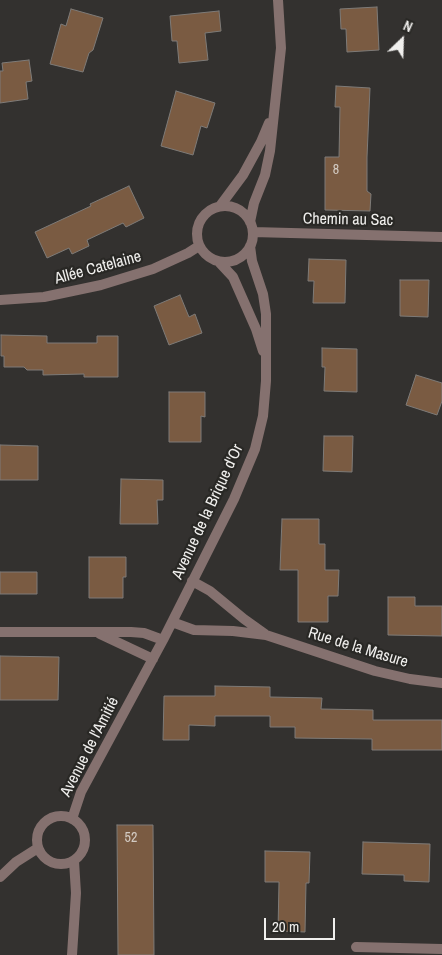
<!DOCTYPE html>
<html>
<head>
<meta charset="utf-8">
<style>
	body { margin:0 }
	#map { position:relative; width:442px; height:955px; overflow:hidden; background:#33312f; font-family:"Archivo Narrow",sans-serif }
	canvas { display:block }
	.north { position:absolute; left:377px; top:15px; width:50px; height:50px; -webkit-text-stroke:4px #292825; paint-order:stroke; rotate:24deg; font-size:14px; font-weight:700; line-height:20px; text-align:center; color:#f0efed }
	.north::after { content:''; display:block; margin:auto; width:18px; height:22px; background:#f0efed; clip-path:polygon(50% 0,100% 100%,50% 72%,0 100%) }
	.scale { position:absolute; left:264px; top:918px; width:71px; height:22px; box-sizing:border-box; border:2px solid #f0efed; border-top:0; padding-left:6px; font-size:15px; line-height:18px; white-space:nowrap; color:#f0efed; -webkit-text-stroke:4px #292825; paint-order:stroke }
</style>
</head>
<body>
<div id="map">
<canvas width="442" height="955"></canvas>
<div class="north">N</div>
<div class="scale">20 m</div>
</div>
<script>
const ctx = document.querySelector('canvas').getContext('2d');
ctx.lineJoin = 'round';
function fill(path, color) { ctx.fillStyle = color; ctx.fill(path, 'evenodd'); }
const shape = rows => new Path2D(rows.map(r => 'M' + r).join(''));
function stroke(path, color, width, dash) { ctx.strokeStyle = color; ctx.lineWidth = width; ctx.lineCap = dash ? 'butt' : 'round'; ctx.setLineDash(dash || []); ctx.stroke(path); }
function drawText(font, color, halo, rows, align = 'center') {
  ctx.font = font + ' "Archivo Narrow",sans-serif'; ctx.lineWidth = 4.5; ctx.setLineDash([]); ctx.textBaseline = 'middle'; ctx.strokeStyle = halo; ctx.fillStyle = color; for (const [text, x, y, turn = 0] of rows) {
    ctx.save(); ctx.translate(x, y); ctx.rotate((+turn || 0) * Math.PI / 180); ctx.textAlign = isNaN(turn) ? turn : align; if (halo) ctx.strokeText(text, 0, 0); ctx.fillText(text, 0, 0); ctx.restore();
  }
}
const building = shape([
	[377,7,379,50,347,52,346,29,341,29,340,9,377,7],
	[71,9,103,18,93,50,89,53,83,72,50,64,61,24,66,26,71,9],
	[219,11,221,31,205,33,208,60,179,63,177,41,172,41,170,16,219,11],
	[29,60,32,81,26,82,28,99,0,103,0,71,3,71,2,63,29,60],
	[336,86,370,88,367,157,367,191,371,194,370,211,325,210,325,157,339,157,340,107,335,107,336,86],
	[176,91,215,103,207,128,201,126,193,155,161,146,176,91],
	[129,186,144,218,126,227,123,223,87,240,89,246,72,254,69,248,47,258,35,232,91,206,90,204,129,186],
	[309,259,346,260,345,303,313,303,314,281,308,281,309,259],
	[400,280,429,280,428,317,400,316,400,280],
	[180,295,189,317,195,314,202,333,169,345,154,306,180,295],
	[1,335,47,336,47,343,97,343,97,336,118,336,118,377,84,377,84,374,43,375,43,370,27,370,24,367,4,367,4,356,1,356,1,335],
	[322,348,357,349,357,392,324,391,325,367,322,367,322,348],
	[416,375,442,383,442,401,437,415,406,405,416,375],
	[169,392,205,392,205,417,201,416,201,442,169,442,169,392],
	[324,436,353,436,352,472,323,471,324,436],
	[0,445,38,446,38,480,0,480,0,445],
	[121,479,163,480,163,500,157,500,158,524,120,524,121,479],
	[282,519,319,519,319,544,325,544,325,570,339,570,338,596,328,596,328,622,298,622,298,570,280,570,282,519],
	[89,557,126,557,126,577,123,577,123,598,89,598,89,557],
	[0,572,37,572,37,594,0,594,0,572],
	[388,597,415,597,415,606,442,606,442,636,388,635,388,597],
	[0,656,59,657,58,700,0,700,0,656],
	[215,686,270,687,270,697,322,698,321,709,373,710,373,720,442,720,442,750,372,750,372,739,295,738,295,727,270,727,270,716,215,716,215,726,189,725,189,740,163,740,164,696,215,696,215,686],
	[117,825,153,825,154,955,118,955,117,825],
	[363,842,430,844,429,882,404,881,404,875,362,874,363,842],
	[265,851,310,852,309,883,306,883,305,932,278,931,279,882,265,882,265,851]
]);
fill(building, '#7a5b42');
stroke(building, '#7e7b78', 1);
stroke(shape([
	'197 234a28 28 0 1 1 56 0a28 28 0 1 1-56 0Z',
	[220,206,243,175,261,142,269,123],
	[250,222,254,203,265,175,270,151,281,48,278,0],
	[253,232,442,237],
	[219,262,233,277,256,329,263,351],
	[0,300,44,297,101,285,153,269,188,253,199,246],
	[192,581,210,591,244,619,265,634],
	[172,622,194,630,233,631,266,635,375,671,410,679,442,683],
	[0,632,131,632,144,633,163,640],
	[100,634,153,659],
	'37 840a24 24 0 1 1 48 0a24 24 0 1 1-48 0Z',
	[72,819,81,792,163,640,234,499,255,449,263,416,266,381,266,314,263,294,252,261,250,246],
	[0,877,16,862,38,848],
	[356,947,442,949],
	[72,955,76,893,74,861]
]), '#85716f', 10);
drawText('14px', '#d2cac2', null, [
	["8",336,170],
	["52",131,838]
]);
drawText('16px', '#f0efed', '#292825', [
	["Chemin au Sac",348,220,1],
	["Allée Catelaine",98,268,-15],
	["Avenue de la Brique d'Or",208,512,-65],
	["Rue de la Masure",358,648,17],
	["Avenue de l'Amitié",90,747,-63]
]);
</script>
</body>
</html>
